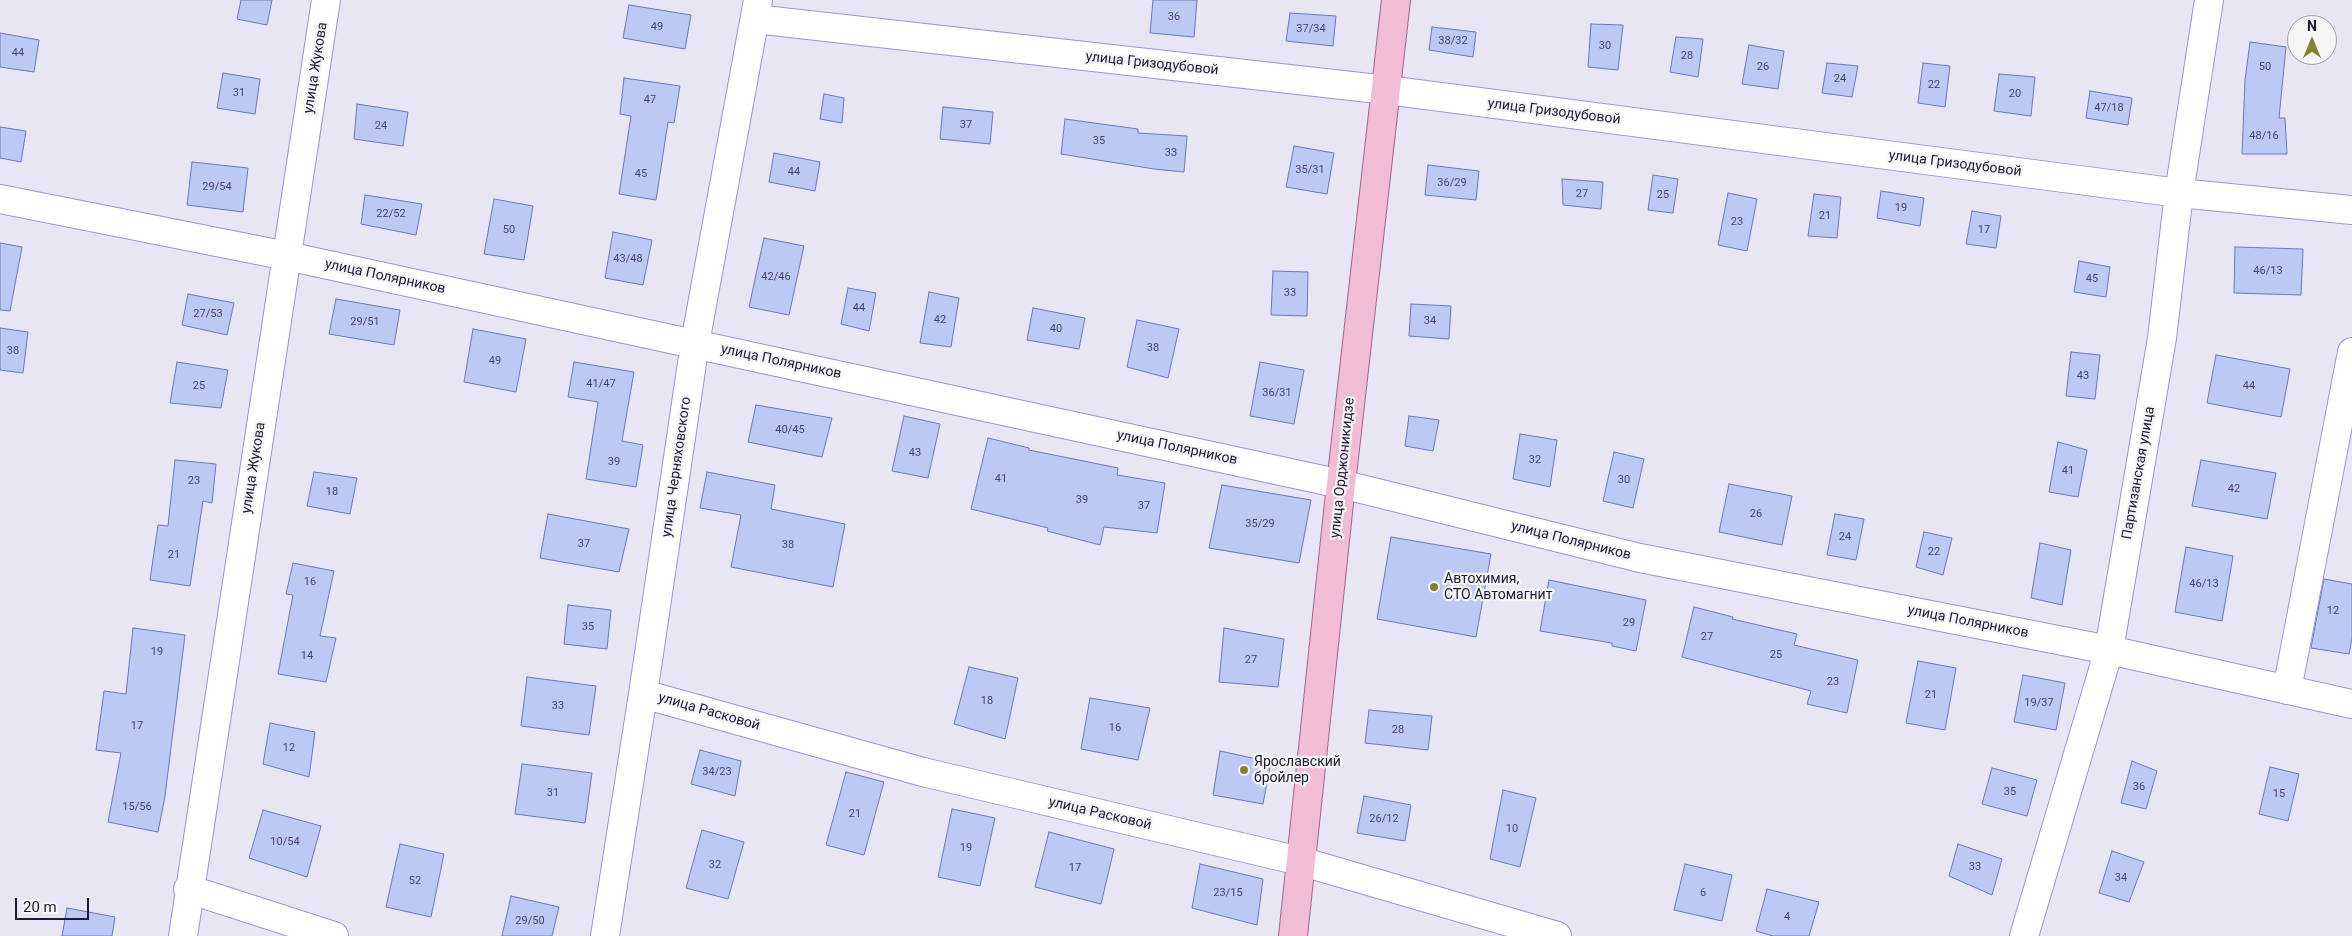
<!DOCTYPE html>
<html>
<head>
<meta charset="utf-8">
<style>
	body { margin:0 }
	#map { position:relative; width:2352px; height:936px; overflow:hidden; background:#e8e6f5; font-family:Roboto,sans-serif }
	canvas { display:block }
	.north { position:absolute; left:2287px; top:15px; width:50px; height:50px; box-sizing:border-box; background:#f5f5f5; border:1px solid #9f9da8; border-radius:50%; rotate:0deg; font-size:14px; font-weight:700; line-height:20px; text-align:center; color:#1e1834 }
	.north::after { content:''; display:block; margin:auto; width:18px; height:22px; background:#80842f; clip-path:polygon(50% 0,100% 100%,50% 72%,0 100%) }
	.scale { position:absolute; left:15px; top:898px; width:74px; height:22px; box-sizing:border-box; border:2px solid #1e1834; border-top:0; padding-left:6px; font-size:15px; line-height:18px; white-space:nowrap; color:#1e1834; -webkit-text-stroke:4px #f5f5f5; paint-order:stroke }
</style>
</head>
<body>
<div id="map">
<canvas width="2352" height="936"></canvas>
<div class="north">N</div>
<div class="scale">20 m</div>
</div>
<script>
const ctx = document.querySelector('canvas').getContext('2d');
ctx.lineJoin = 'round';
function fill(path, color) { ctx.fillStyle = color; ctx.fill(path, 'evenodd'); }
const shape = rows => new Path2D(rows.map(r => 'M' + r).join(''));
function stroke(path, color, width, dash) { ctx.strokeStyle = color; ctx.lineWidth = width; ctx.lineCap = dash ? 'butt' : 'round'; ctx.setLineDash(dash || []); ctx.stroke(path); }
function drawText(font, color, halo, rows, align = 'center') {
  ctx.font = font + ' Roboto,sans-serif'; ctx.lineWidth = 4.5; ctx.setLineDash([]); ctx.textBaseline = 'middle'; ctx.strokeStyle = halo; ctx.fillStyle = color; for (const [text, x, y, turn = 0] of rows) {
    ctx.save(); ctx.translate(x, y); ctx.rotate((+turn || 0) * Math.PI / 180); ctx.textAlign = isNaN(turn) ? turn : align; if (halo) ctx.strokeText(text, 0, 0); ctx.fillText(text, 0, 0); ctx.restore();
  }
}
const building = shape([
	[241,0,272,0,267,25,237,19,241,0],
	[1153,0,1197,0,1194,37,1150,33,1153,0],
	[629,5,691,15,685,49,623,38,629,5],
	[1290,13,1336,16,1333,46,1286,41,1290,13],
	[1591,24,1623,25,1618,70,1588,67,1591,24],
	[1432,27,1476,32,1473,57,1429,50,1432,27],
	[0,33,39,40,34,72,0,67,0,33],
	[1676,37,1703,39,1698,77,1670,72,1676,37],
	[2250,42,2286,47,2279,118,2285,118,2287,154,2242,154,2245,80,2250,42],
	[1749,45,1784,51,1778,89,1742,84,1749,45],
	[1827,63,1858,66,1852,97,1822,93,1827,63],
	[1923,63,1950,66,1945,107,1918,103,1923,63],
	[223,73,260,79,255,114,217,108,223,73],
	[1999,74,2035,77,2031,116,1994,111,1999,74],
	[624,78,680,86,674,123,668,122,656,200,619,194,631,116,620,114,624,78],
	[2090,91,2132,98,2128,125,2086,118,2090,91],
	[824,94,844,98,842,123,820,119,824,94],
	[357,104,408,112,403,146,354,139,357,104],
	[943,107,993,112,990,144,940,139,943,107],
	[1065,119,1138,129,1138,133,1187,136,1184,172,1154,169,1061,154,1065,119],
	[0,127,26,131,21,162,0,158,0,127],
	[1294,146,1334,153,1327,194,1286,187,1294,146],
	[774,153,820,162,815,191,769,182,774,153],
	[192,162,248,168,243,212,187,205,192,162],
	[1428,165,1479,171,1476,200,1425,195,1428,165],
	[1653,175,1678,179,1673,213,1648,210,1653,175],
	[1562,179,1603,182,1601,209,1563,205,1562,179],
	[1881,191,1924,198,1920,226,1877,218,1881,191],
	[1728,193,1757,199,1747,251,1718,245,1728,193],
	[1814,194,1841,197,1837,238,1808,236,1814,194],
	[365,195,422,204,416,235,361,224,365,195],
	[494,199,533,206,524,260,484,254,494,199],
	[1972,211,2001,216,1996,248,1966,244,1972,211],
	[613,232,652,240,643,285,605,278,613,232],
	[764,238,804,246,789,315,749,307,764,238],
	[0,243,22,247,10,311,0,310,0,243],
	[2235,247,2303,249,2301,295,2234,293,2235,247],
	[2079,261,2110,267,2106,297,2074,292,2079,261],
	[1273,271,1308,272,1307,316,1271,315,1273,271],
	[848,288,876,293,869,331,841,324,848,288],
	[929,292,959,298,951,347,920,343,929,292],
	[188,294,234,303,227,335,182,325,188,294],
	[336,299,400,310,394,345,329,334,336,299],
	[1411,304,1451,306,1449,339,1409,336,1411,304],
	[1033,308,1085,318,1079,349,1027,340,1033,308],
	[1137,320,1179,329,1168,378,1127,367,1137,320],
	[0,328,28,332,23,373,0,370,0,328],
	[473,329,526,339,516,392,464,382,473,329],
	[2071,352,2100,355,2095,399,2066,396,2071,352],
	[2216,355,2290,369,2281,417,2207,403,2216,355],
	[177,362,228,370,221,408,170,403,177,362],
	[574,362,634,372,622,441,643,445,636,487,586,479,598,402,568,397,574,362],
	[1260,362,1304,370,1294,424,1250,416,1260,362],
	[756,405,832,418,822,457,748,442,756,405],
	[904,416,940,424,928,478,892,471,904,416],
	[1409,416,1439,420,1433,451,1405,446,1409,416],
	[1520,434,1557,440,1550,487,1513,479,1520,434],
	[988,438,1029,448,1029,450,1118,468,1117,475,1165,483,1157,533,1104,527,1100,545,1047,531,1048,528,971,509,988,438],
	[2058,442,2087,450,2078,497,2049,492,2058,442],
	[1614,452,1644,459,1633,508,1603,501,1614,452],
	[175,460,216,464,212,503,203,501,190,586,150,580,158,525,168,526,175,460],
	[2201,460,2276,473,2267,519,2192,506,2201,460],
	[314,472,357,478,350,514,307,506,314,472],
	[707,472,775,485,771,509,845,524,833,587,731,567,741,515,700,508,707,472],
	[1729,484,1792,496,1782,545,1719,532,1729,484],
	[1222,485,1311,500,1299,563,1209,548,1222,485],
	[548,514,629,529,619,572,540,558,548,514],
	[1835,514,1864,519,1856,560,1827,555,1835,514],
	[1924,532,1952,538,1943,575,1916,567,1924,532],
	[1391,537,1491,554,1476,637,1377,619,1391,537],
	[2040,543,2071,550,2062,605,2031,598,2040,543],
	[2186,547,2233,556,2222,621,2175,612,2186,547],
	[293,563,334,571,320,636,336,638,326,682,278,674,293,595,286,594,293,563],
	[2324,579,2352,584,2352,638,2349,654,2311,648,2324,579],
	[1549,580,1646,600,1636,651,1612,646,1612,643,1540,631,1549,580],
	[568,605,611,610,607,649,564,644,568,605],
	[1694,607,1733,617,1732,619,1797,634,1794,645,1858,660,1847,713,1807,704,1811,691,1682,657,1694,607],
	[133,628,185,635,165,796,158,832,108,822,121,753,96,750,104,691,126,694,133,628],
	[1224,628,1284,639,1278,687,1219,682,1224,628],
	[1918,661,1956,668,1945,730,1906,723,1918,661],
	[969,667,1018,678,1005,739,954,724,969,667],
	[2023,675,2065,683,2056,730,2014,722,2023,675],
	[527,677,596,686,589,735,521,726,527,677],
	[1090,698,1150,708,1138,760,1081,749,1090,698],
	[1369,710,1432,716,1428,750,1365,743,1369,710],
	[270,723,315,732,309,777,263,764,270,723],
	[700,750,741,761,735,796,691,784,700,750],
	[1220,751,1271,762,1263,804,1213,795,1220,751],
	[2132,761,2157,771,2146,809,2121,803,2132,761],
	[522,764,592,773,585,823,515,814,522,764],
	[2270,767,2299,774,2288,821,2259,814,2270,767],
	[1992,768,2037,780,2027,816,1982,804,1992,768],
	[846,772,884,782,864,855,826,845,846,772],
	[1503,790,1536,798,1520,867,1490,859,1503,790],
	[1364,796,1411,805,1405,841,1357,833,1364,796],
	[952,809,995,818,980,886,938,877,952,809],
	[263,810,321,826,307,877,249,858,263,810],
	[702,830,744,842,728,899,686,888,702,830],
	[1049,832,1114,849,1101,904,1035,887,1049,832],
	[400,844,444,854,431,917,386,907,400,844],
	[1958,844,2002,859,1992,895,1949,876,1958,844],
	[2112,851,2144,862,2129,902,2099,893,2112,851],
	[1200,864,1263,879,1257,925,1192,908,1200,864],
	[1685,864,1732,875,1722,921,1674,910,1685,864],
	[1767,889,1819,902,1809,936,1773,936,1756,931,1767,889],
	[511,896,559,907,552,936,502,936,511,896],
	[67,908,115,917,112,936,62,936,67,908]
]);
fill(building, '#bcc9f4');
stroke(building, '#6878bb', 1);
const minor = shape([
	[755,19,1387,90,2179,193,2352,210],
	[0,199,287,256,1341,484,1640,558,2109,650,2352,704],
	[2287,690,2352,352],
	[643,694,923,772,1300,861,1557,936],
	[188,889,334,936],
	[183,936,326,0],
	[605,936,643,694,695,343,758,0],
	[2024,936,2109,650,2162,338,2179,193,2209,0]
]);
const major = shape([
	[1293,936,1341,484,1396,0]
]);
stroke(minor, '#9f91d9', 30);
stroke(major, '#a36589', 30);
stroke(minor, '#fff', 28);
stroke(major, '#f2bcd4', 28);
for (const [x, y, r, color] of [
	[1434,587,5,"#80842f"],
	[1244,770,5,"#80842f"]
]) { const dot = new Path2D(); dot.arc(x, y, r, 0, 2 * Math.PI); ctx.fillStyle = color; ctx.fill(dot); stroke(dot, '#f5f5f5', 2); }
drawText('11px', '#464464', null, [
	["36",1174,17],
	["49",657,27],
	["37/34",1311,29],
	["38/32",1453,41],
	["30",1605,46],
	["44",18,53],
	["28",1687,56],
	["26",1763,67],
	["50",2265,67],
	["24",1840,79],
	["22",1934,85],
	["31",239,93],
	["20",2015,94],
	["47",650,100],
	["47/18",2109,108],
	["37",966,125],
	["24",381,126],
	["48/16",2264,136],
	["35",1099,141],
	["33",1171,153],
	["35/31",1310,170],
	["44",794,172],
	["45",641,174],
	["36/29",1452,183],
	["29/54",217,187],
	["27",1582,194],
	["25",1663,195],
	["19",1901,208],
	["22/52",391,214],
	["21",1825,216],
	["23",1737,222],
	["50",509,230],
	["17",1984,230],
	["43/48",628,259],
	["46/13",2268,271],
	["42/46",776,277],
	["45",2092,279],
	["33",1290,293],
	["44",859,308],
	["27/53",208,314],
	["42",940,320],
	["34",1430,321],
	["29/51",365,322],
	["40",1056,329],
	["38",1153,348],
	["38",13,351],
	["49",495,361],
	["43",2083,376],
	["41/47",601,384],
	["25",199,386],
	["44",2249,386],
	["36/31",1277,393],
	["40/45",790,430],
	["43",915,453],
	["32",1535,460],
	["39",614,462],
	["41",2068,471],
	["41",1001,479],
	["30",1624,480],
	["23",194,481],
	["42",2234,489],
	["18",332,492],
	["39",1082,500],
	["37",1144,506],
	["26",1756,514],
	["35/29",1260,524],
	["24",1845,537],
	["37",584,544],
	["38",788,545],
	["22",1934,552],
	["21",174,555],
	["16",310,582],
	["46/13",2204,584],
	["12",2333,611],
	["29",1629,623],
	["35",588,627],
	["27",1707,637],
	["19",157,652],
	["25",1776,655],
	["14",307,656],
	["27",1251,660],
	["23",1833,682],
	["21",1931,695],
	["18",987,701],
	["19/37",2039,703],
	["33",558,706],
	["17",137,726],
	["16",1115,728],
	["28",1398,730],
	["12",289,748],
	["34/23",717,772],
	["36",2139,787],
	["35",2010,792],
	["31",553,793],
	["15",2279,794],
	["15/56",137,807],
	["21",855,814],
	["26/12",1384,819],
	["10",1512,829],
	["10/54",285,842],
	["19",966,848],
	["32",715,865],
	["33",1975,867],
	["17",1075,868],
	["34",2121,878],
	["52",415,881],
	["23/15",1228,893],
	["6",1703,893],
	["4",1787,917],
	["29/50",530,921]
]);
drawText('14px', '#1e1834', '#f5f5f5', [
	["улица Гризодубовой",1152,64,6],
	["улица Жукова",316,68,-81],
	["улица Гризодубовой",1554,112,7],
	["улица Гризодубовой",1955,164,7],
	["улица Полярников",385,277,12],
	["улица Полярников",781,362,12],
	["улица Полярников",1177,448,12],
	["улица Черняховского",677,467,-82],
	["улица Жукова",254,468,-81],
	["улица Орджоникидзе",1343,468,-84],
	["Партизанская улица",2139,473,-80],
	["улица Полярников",1571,541,14],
	["улица Полярников",1968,622,11],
	["улица Расковой",709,712,16],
	["улица Расковой",1100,814,13]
]);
drawText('14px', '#1e1834', '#f5f5f5', [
	["Автохимия,",1444,579],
	["СТО Автомагнит",1444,595],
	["Ярославский",1254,762],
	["бройлер",1254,778]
], 'left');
</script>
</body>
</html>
